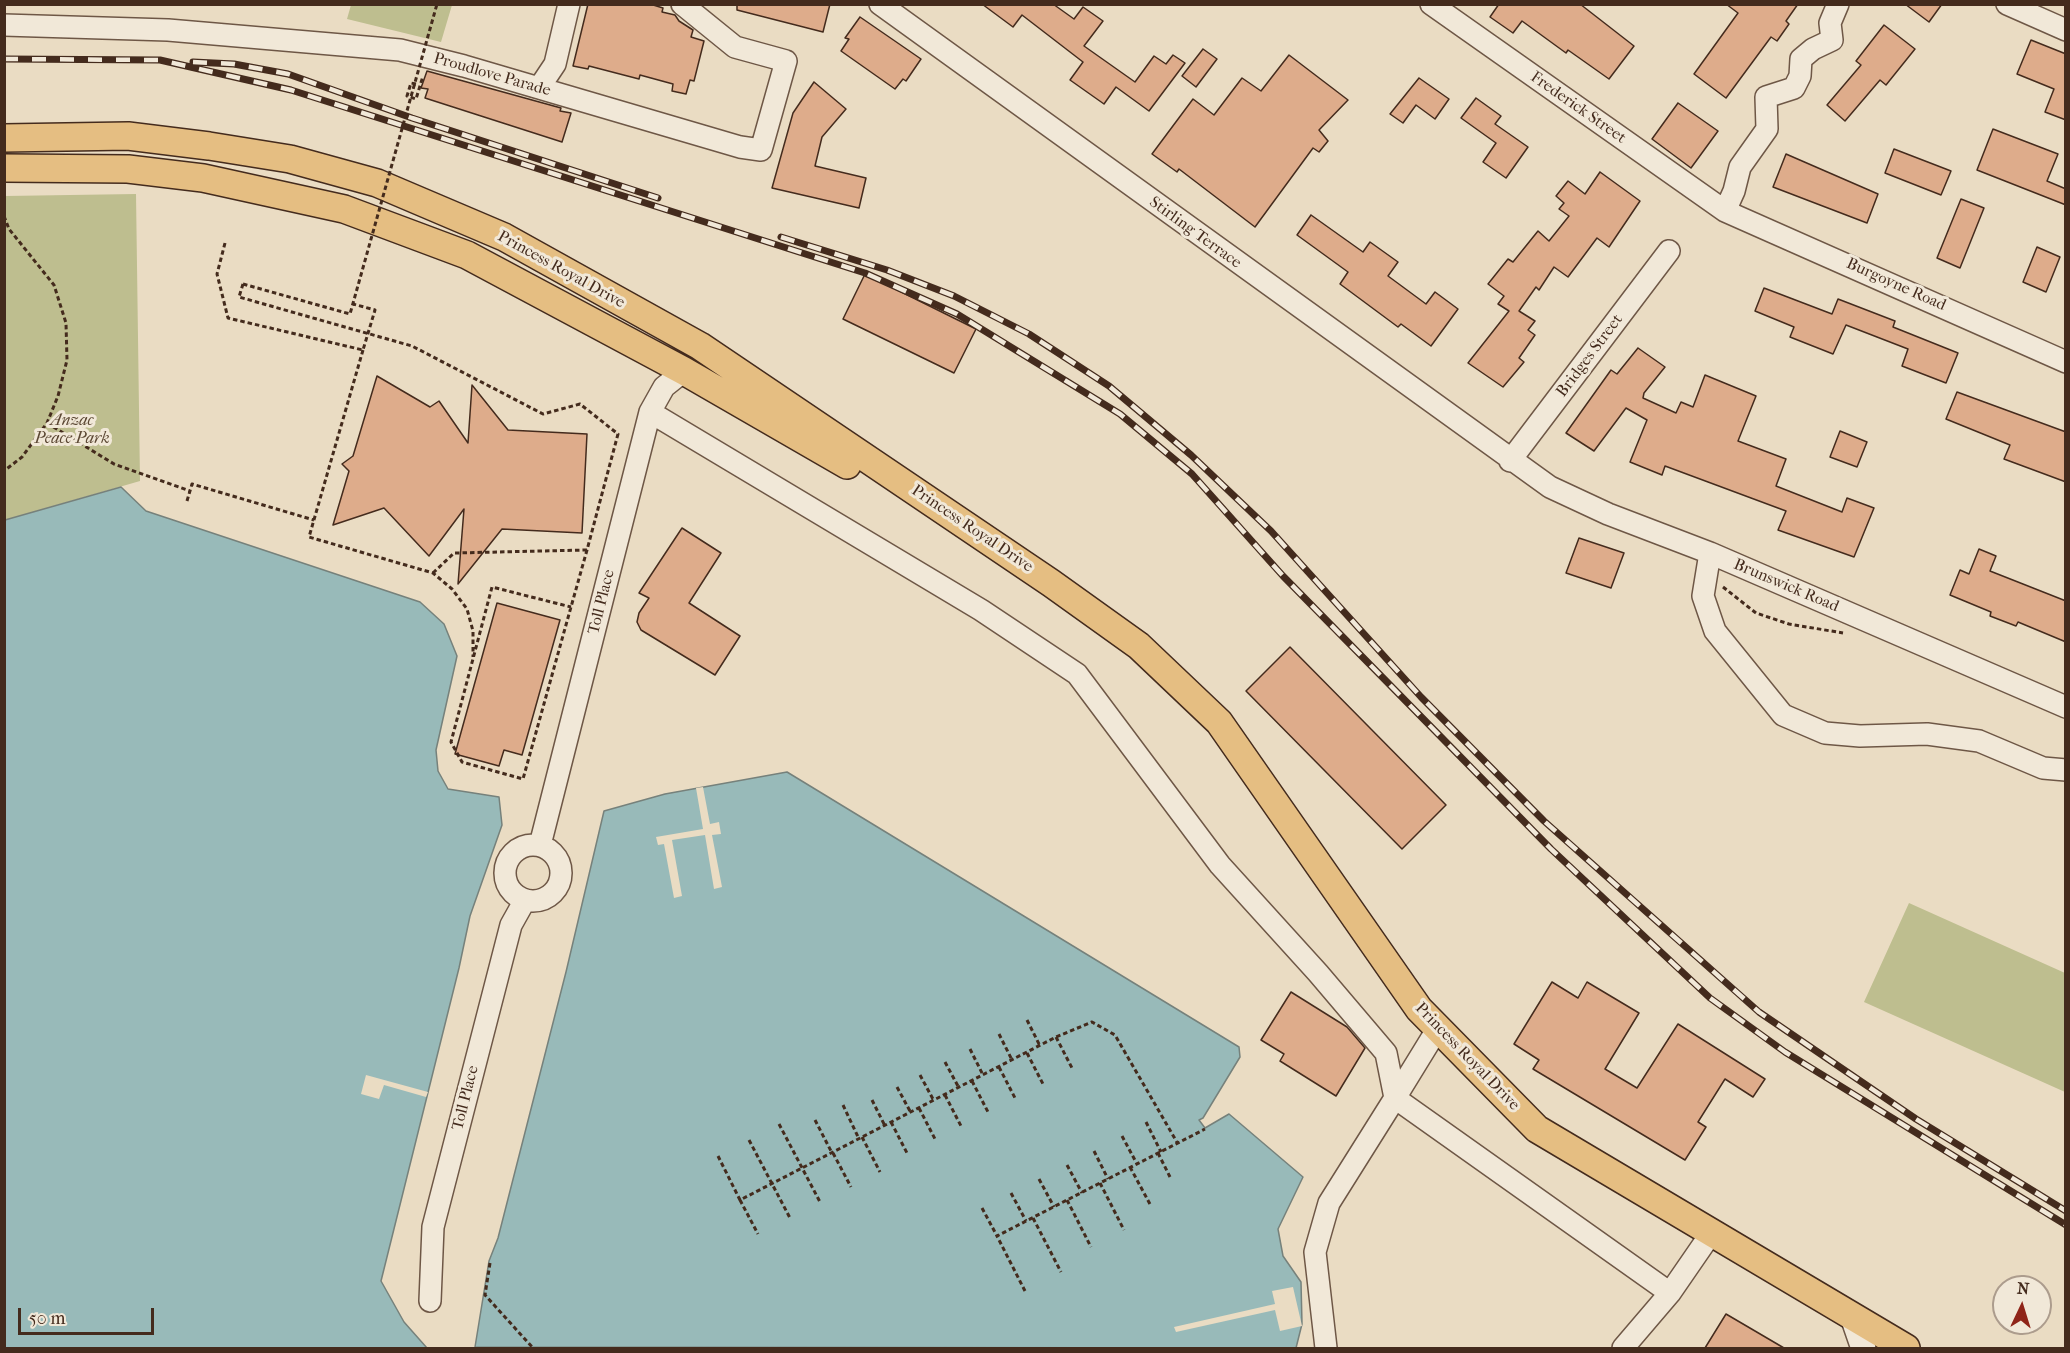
<!DOCTYPE html>
<html>
<head>
<meta charset="utf-8">
<style>
	body { margin:0 }
	#map { position:relative; width:2070px; height:1353px; overflow:hidden; background:#eadcc3; font-family:"IM FELL French Canon",serif }
	canvas { display:block }
	.frame { position:absolute; inset:0; border:6px solid #442b1d; pointer-events:none }
	.north { position:absolute; left:1992px; top:1275px; width:60px; height:60px; box-sizing:border-box; background:#f1e8d8; border:2px solid #ac9c8d; border-radius:50%; rotate:4deg; font-size:16px; font-weight:700; line-height:24px; text-align:center; color:#442b1d }
	.north::after { content:''; display:block; margin:auto; width:21px; height:27px; background:#8f2418; clip-path:polygon(50% 0,100% 100%,50% 72%,0 100%) }
	.scale { position:absolute; left:18px; top:1308px; width:136px; height:27px; box-sizing:border-box; border:3px solid #442b1d; border-top:0; padding-left:8px; font-size:18px; line-height:21px; white-space:nowrap; color:#442b1d; -webkit-text-stroke:4px #f1e8d8; paint-order:stroke }
</style>
</head>
<body>
<div id="map">
<canvas width="2070" height="1353"></canvas>
<div class="frame"></div>
<div class="north">N</div>
<div class="scale">50 m</div>
</div>
<script>
const ctx = document.querySelector('canvas').getContext('2d');
ctx.lineJoin = 'round';
function fill(path, color) { ctx.fillStyle = color; ctx.fill(path, 'evenodd'); }
const shape = rows => new Path2D(rows.map(r => 'M' + r).join(''));
function stroke(path, color, width, dash) { ctx.strokeStyle = color; ctx.lineWidth = width; ctx.lineCap = dash ? 'butt' : 'round'; ctx.setLineDash(dash || []); ctx.stroke(path); }
function drawText(font, color, halo, rows, align = 'center') {
  ctx.font = font + ' "IM FELL French Canon",serif'; ctx.lineWidth = 6; ctx.setLineDash([]); ctx.textBaseline = 'middle'; ctx.strokeStyle = halo; ctx.fillStyle = color; for (const [text, x, y, turn = 0] of rows) {
    ctx.save(); ctx.translate(x, y); ctx.rotate((+turn || 0) * Math.PI / 180); ctx.textAlign = isNaN(turn) ? turn : align; if (halo) ctx.strokeText(text, 0, 0); ctx.fillText(text, 0, 0); ctx.restore();
  }
}
fill(shape([
	[351,5,351,4,452,5,441,42,347,19],
	[136,194,140,481,5,520,5,196],
	[1909,903,2065,973,2065,1092,1864,1002]
]), '#bebe8f');
const water = shape([
	[121,487,146,511,420,602,444,624,457,656,436,750,438,771,448,789,499,797,502,825,470,916,459,968,381,1281,404,1322,427,1348,5,1348,5,520,121,487],
	[787,772,1239,1047,1240,1057,1203,1118,1199,1120,1205,1128,1229,1114,1303,1177,1278,1229,1283,1256,1301,1282,1302,1324,1296,1348,475,1347,489,1261,498,1238,566,972,604,811,665,794,787,772]
]);
fill(water, '#98bab9');
stroke(water, '#76817b', 1.5);
fill(shape([
	[703,787,710,824,719,822,721,834,712,835,722,887,714,889,705,835,672,840,682,896,674,898,664,844,658,845,656,837,703,829,696,788],
	[366,1075,428,1092,426,1097,384,1085,379,1099,361,1094],
	[1293,1287,1302,1326,1280,1331,1275,1310,1176,1332,1174,1327,1275,1304,1272,1291]
]), '#eadcc3');
const building = shape([
	[588,4,650,4,663,8,662,12,675,15,679,21,693,30,691,37,704,41,694,81,690,80,686,94,672,91,673,84,640,75,639,79,589,66,588,69,573,66,588,4],
	[737,4,830,4,823,32,737,10,737,4],
	[982,4,1053,4,1074,19,1083,7,1103,21,1084,46,1135,82,1154,56,1166,64,1173,55,1185,63,1149,111,1116,87,1104,104,1070,80,1083,62,1022,15,1013,27,982,4],
	[1499,4,1580,4,1634,46,1609,79,1568,50,1566,53,1522,21,1513,33,1490,17,1499,4],
	[1726,4,1798,4,1786,21,1789,24,1777,41,1771,37,1726,98,1694,74,1738,13,1726,4],
	[1905,4,1942,4,1929,22,1905,4],
	[860,17,921,59,906,81,903,79,895,89,841,51,849,39,845,38,860,17],
	[1884,25,1915,49,1886,85,1880,80,1845,121,1827,105,1861,65,1856,61,1884,25],
	[2031,40,2066,54,2066,120,2045,112,2054,89,2017,74,2031,40],
	[1203,49,1217,59,1196,87,1182,76,1203,49],
	[1289,55,1348,100,1319,130,1328,141,1319,152,1313,148,1255,227,1179,169,1177,172,1152,154,1193,99,1214,115,1242,78,1261,91,1289,55],
	[427,71,561,108,560,111,571,113,562,142,425,98,428,89,421,88,427,71],
	[1419,78,1449,99,1435,119,1416,105,1403,123,1390,114,1419,78],
	[814,82,846,109,822,137,815,166,866,178,859,208,772,188,793,113,814,82],
	[1476,98,1501,116,1495,124,1528,147,1506,178,1483,162,1496,143,1461,118,1476,98],
	[1678,103,1718,131,1691,168,1652,139,1678,103],
	[1993,129,2058,154,2047,181,2066,189,2066,205,1977,170,1993,129],
	[1894,149,1951,171,1941,195,1885,173,1894,149],
	[1786,154,1878,194,1867,223,1773,187,1786,154],
	[1600,172,1640,201,1609,247,1597,238,1568,277,1554,267,1539,290,1536,287,1519,311,1535,321,1528,330,1535,335,1519,358,1524,362,1503,387,1468,363,1509,311,1498,304,1504,296,1488,284,1508,259,1513,262,1538,231,1549,241,1569,216,1559,209,1564,203,1556,196,1568,181,1585,194,1600,172],
	[1961,199,1984,208,1960,268,1937,258,1961,199],
	[1311,215,1363,252,1370,242,1398,262,1388,276,1426,304,1435,292,1458,309,1431,346,1401,324,1398,327,1340,284,1348,272,1297,235,1311,215],
	[2037,247,2060,257,2046,292,2023,282,2037,247],
	[865,274,976,329,954,373,843,319,865,274],
	[1764,288,1832,314,1838,299,1895,321,1893,327,1958,353,1946,383,1902,366,1908,349,1846,325,1833,354,1790,337,1794,327,1755,311,1764,288],
	[1638,348,1665,367,1644,393,1643,398,1676,413,1681,402,1693,407,1705,375,1756,396,1738,441,1786,459,1776,486,1842,512,1847,498,1874,508,1854,557,1778,530,1786,511,1665,466,1662,475,1630,462,1647,420,1626,408,1594,451,1566,433,1611,370,1617,374,1638,348],
	[377,376,430,407,439,401,468,443,472,385,508,430,587,434,582,533,502,529,458,584,464,509,429,556,384,508,333,525,349,471,342,464,353,456,377,376],
	[1957,392,2066,432,2066,482,2004,459,2010,445,1946,419,1957,392],
	[1840,431,1867,442,1857,467,1830,457,1840,431],
	[682,528,721,553,689,603,740,636,715,675,641,630,637,622,639,613,649,598,639,593,682,528],
	[1579,538,1624,553,1611,588,1566,573,1579,538],
	[1979,549,1996,556,1990,571,2066,601,2066,642,2018,622,2016,626,1990,616,1991,612,1950,595,1960,570,1969,574,1979,549],
	[497,603,560,620,522,755,504,750,499,766,455,754,497,603],
	[1290,647,1446,805,1402,849,1246,691,1290,647],
	[1552,982,1578,998,1587,982,1639,1013,1605,1069,1637,1088,1678,1024,1765,1079,1753,1097,1725,1079,1698,1122,1706,1127,1685,1160,1533,1069,1539,1060,1514,1044,1552,982],
	[1291,992,1347,1027,1365,1048,1336,1096,1280,1061,1284,1054,1261,1040,1291,992],
	[1726,1314,1784,1348,1705,1348,1726,1314]
]);
fill(building, '#deac8b');
stroke(building, '#442b1d', 1.5);
const minor = shape([
	[880,4,1550,487,1608,514,1710,553,2066,707],
	[1431,4,1725,211,2066,362],
	[2007,4,2066,30],
	[4,25,168,30,400,50,464,66,740,147,761,150,786,61,735,47,682,4],
	[539,88,555,64,569,4],
	[1725,211,1734,191,1740,167,1767,129,1766,97,1794,88,1800,76,1801,59,1813,49,1832,40,1830,23,1838,4],
	[650,412,981,610,1077,674,1220,865,1318,973,1386,1053,1395,1098,1329,1203,1315,1252,1326,1348],
	[1510,461,1669,251],
	[1710,553,1703,596,1715,631,1783,715,1825,733,1860,736,1927,734,1979,741,2043,768,2066,770],
	'505 873a28 28 0 1 1 56 0a28 28 0 1 1-56 0Z',
	[540,845,650,412,664,387,684,371],
	[1438,1028,1395,1098,1670,1293],
	[430,1301,433,1227,511,925,525,900],
	[1850,1314,1860,1343,1865,1348],
	[1623,1348,1670,1293,1712,1232]
]);
const major = shape([
	[4,138,128,136,209,146,290,159,377,183,504,237,700,346,1051,583,1139,646,1219,722,1419,1009,1537,1129,1906,1348],
	[4,168,128,169,203,178,344,209,467,255,684,371,847,465]
]);
stroke(minor, '#6e5746', 24);
stroke(major, '#442b1d', 30);
stroke(shape([
	[416,84,411,83,407,96,416,99,423,76],
	[4,216,9,229,54,285,66,323,67,360,58,396,47,423,22,457,4,471],
	[225,243,217,274,228,318,363,350,375,310,353,304],
	[243,284,239,297,412,346,543,414,580,404,618,434,587,550,571,607,523,779,462,762,451,742,492,587,571,607],
	[363,350,309,537,433,573,452,589,467,609,473,631,473,657],
	[47,423,114,464,190,491],
	[187,501,192,484,314,520],
	[433,573,454,553,587,550],
	[1723,587,1756,613,1789,624,1843,633],
	[1027,1020,1040,1046],
	[999,1034,1012,1060],
	[1056,1037,1073,1070],
	[970,1049,983,1075],
	[1027,1053,1044,1086],
	[945,1062,959,1088],
	[999,1067,1016,1100],
	[920,1075,934,1101],
	[972,1081,989,1114],
	[897,1087,911,1113],
	[945,1095,962,1128],
	[872,1100,885,1126],
	[843,1105,859,1139],
	[919,1108,936,1141],
	[815,1120,832,1153],
	[891,1122,908,1155],
	[1146,1122,1161,1152],
	[779,1124,820,1202],
	[1122,1136,1137,1164],
	[862,1137,880,1172],
	[749,1140,790,1218],
	[1094,1151,1108,1179],
	[833,1153,851,1187],
	[1158,1153,1170,1177],
	[718,1156,740,1200,1056,1037,1092,1022,1115,1035,1178,1144],
	[1067,1165,1082,1193],
	[1130,1167,1151,1206],
	[1039,1179,1054,1207],
	[1100,1183,1124,1230],
	[1011,1193,1026,1221],
	[740,1200,758,1234],
	[1067,1200,1091,1247],
	[982,1208,997,1236],
	[1033,1218,1061,1272],
	[490,1263,485,1295,533,1348],
	[1025,1291,997,1236,1205,1129]
]), '#442b1d', 3, [4.5, 3]);
stroke(minor, '#f1e8d8', 21);
stroke(major, '#e5be82', 27);
const rail = shape([
	[4,59,160,60,291,90,865,273,957,314,1120,414,1192,474,1283,576,1551,849,1710,998,1785,1052,2066,1225],
	[193,62,234,64,288,74,412,118,658,198],
	[781,237,887,270,954,296,1029,334,1109,386,1191,455,1271,531,1421,697,1544,821,1759,1012,1916,1119,2066,1211]
]);
stroke(rail, '#442b1d', 7);
stroke(rail, '#f1e8d8', 4.5, [14]);
stroke(shape([
	[243,284,350,314,437,4]
]), '#442b1d', 3, [4.5, 3]);
drawText('16px', '#442b1d', '#f1e8d8', [
	["Proudlove Parade",492,75,16],
	["Frederick Street",1578,108,35],
	["Stirling Terrace",1195,233,36],
	["Princess Royal Drive",561,270,29],
	["Burgoyne Road",1896,285,24],
	["Bridges Street",1590,356,-53],
	["Princess Royal Drive",972,529,34],
	["Brunswick Road",1786,586,23],
	["Toll Place",602,602,-76],
	["Princess Royal Drive",1467,1057,46],
	["Toll Place",466,1098,-76]
]);
drawText('italic 16px', '#5c4834', '#f1e8d8', [
	["Anzac",72,421],
	["Peace Park",72,439]
]);
</script>
</body>
</html>
